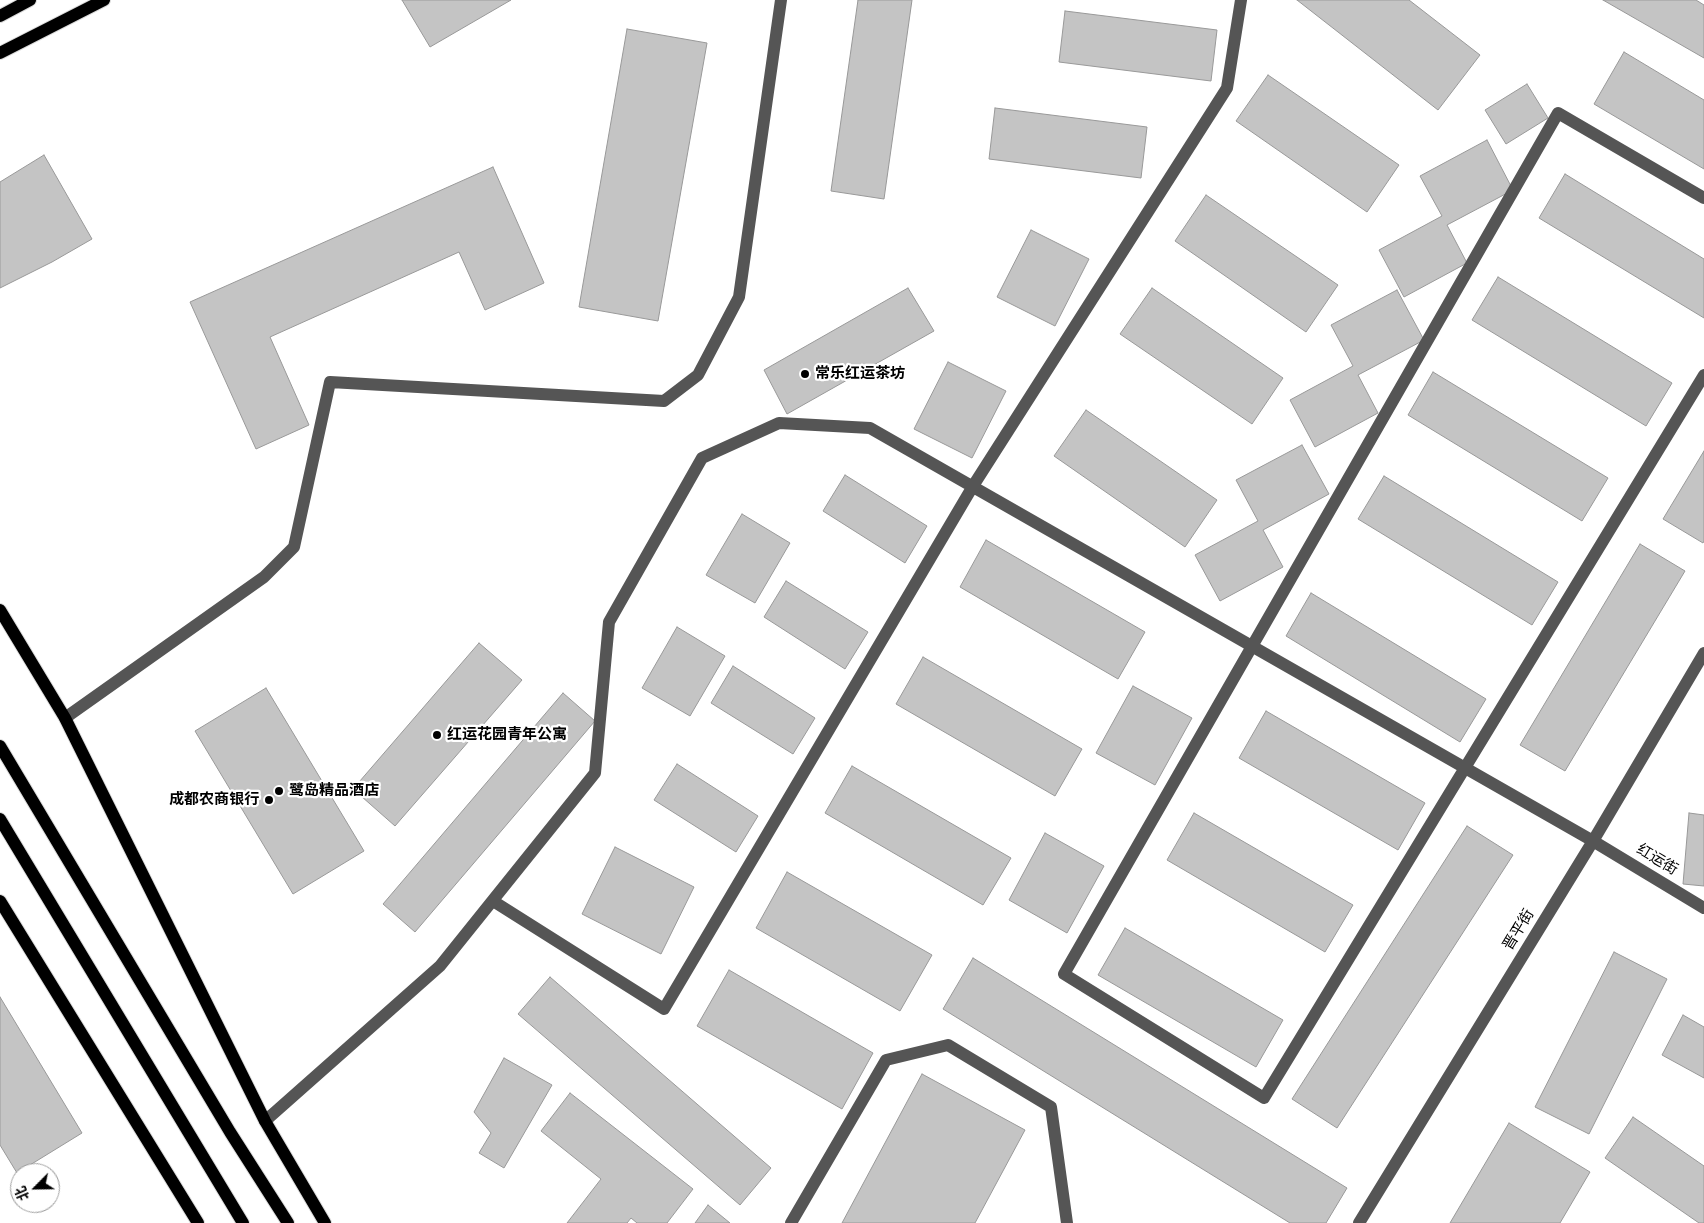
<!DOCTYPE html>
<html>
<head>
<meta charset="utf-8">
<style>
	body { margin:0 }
	#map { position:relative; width:1704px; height:1223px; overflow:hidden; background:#fff; font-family:"Archivo Narrow","Noto Sans SC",sans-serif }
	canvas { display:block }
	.north { position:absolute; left:10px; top:1163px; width:50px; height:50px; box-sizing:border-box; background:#fff; border:1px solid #999; border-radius:50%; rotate:247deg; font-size:14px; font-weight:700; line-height:20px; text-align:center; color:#000 }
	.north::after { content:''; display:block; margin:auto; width:18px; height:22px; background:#000; clip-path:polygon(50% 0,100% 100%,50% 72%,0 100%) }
</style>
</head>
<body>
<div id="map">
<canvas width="1704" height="1223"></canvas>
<div class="north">北</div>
</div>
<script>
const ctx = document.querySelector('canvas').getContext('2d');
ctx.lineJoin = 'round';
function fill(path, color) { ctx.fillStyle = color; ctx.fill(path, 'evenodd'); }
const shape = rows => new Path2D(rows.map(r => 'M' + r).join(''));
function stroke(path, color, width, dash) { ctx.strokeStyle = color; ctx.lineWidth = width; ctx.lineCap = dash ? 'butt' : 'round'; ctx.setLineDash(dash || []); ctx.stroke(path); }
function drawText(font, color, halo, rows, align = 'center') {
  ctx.font = font + ' "Archivo Narrow","Noto Sans SC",sans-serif'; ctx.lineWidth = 4.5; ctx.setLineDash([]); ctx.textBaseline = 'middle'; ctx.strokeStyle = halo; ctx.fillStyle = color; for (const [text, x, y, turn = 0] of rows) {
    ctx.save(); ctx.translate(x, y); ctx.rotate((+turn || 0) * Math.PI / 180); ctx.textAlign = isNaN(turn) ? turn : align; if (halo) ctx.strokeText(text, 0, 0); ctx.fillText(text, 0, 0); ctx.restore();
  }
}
const building = shape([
	[402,0,511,0,430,47,402,0],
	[858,0,912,0,884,199,831,191,858,0],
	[1297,0,1409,0,1480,55,1438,110,1297,0],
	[1603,0,1696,0,1704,5,1704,58,1603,0],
	[1065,11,1217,30,1211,81,1059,62,1065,11],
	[627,29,707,43,658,321,579,307,627,29],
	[1624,52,1704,100,1704,169,1594,104,1624,52],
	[1268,75,1399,165,1367,212,1236,121,1268,75],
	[1527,84,1548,118,1506,144,1485,110,1527,84],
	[995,108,1147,127,1141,178,989,159,995,108],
	[1487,140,1513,190,1447,225,1467,263,1404,297,1379,250,1442,216,1420,176,1487,140],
	[44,155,92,239,52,262,0,288,0,182,44,155],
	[493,167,544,283,485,310,459,252,270,337,309,425,256,449,190,302,493,167],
	[1565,174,1704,259,1704,318,1539,218,1565,174],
	[1206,195,1338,285,1306,332,1175,241,1206,195],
	[1031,230,1089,259,1055,326,997,297,1031,230],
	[1498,277,1672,383,1646,426,1472,320,1498,277],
	[908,288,934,331,787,414,764,370,908,288],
	[1152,288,1283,378,1252,424,1120,334,1152,288],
	[1397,290,1424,340,1358,375,1378,413,1315,447,1290,400,1353,366,1331,325,1397,290],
	[948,362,1006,391,972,458,914,429,948,362],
	[1433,372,1608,478,1582,521,1408,415,1433,372],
	[1086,410,1217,500,1185,547,1054,456,1086,410],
	[1302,445,1329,494,1263,530,1283,567,1220,601,1195,555,1258,521,1236,480,1302,445],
	[1704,451,1704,541,1703,543,1663,519,1704,451],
	[845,475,927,526,905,563,823,511,845,475],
	[1384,476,1558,582,1532,625,1358,519,1384,476],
	[742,514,790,543,755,603,706,575,742,514],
	[986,540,1145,632,1118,679,960,587,986,540],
	[1640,544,1685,571,1565,771,1520,745,1640,544],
	[786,581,868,632,845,669,764,617,786,581],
	[1311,593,1486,699,1460,742,1286,636,1311,593],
	[677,627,725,656,690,716,642,688,677,627],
	[479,643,522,680,395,826,353,789,479,643],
	[923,657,1082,749,1055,796,896,704,923,657],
	[733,666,815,718,793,754,711,703,733,666],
	[1133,686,1192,718,1155,785,1096,753,1133,686],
	[266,688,364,851,293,894,195,731,266,688],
	[563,693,595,721,415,932,383,904,563,693],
	[1266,711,1425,803,1398,850,1239,758,1266,711],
	[677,764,758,816,736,852,654,800,677,764],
	[852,766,1011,858,983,905,825,813,852,766],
	[1194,813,1353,905,1325,952,1167,860,1194,813],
	[1689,813,1704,815,1704,886,1683,884,1689,813],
	[1467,826,1513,855,1337,1128,1292,1099,1467,826],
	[1045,833,1104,866,1067,933,1009,900,1045,833],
	[615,847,694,887,661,954,582,914,615,847],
	[787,872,932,955,900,1011,756,928,787,872],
	[1125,928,1283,1020,1256,1067,1098,975,1125,928],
	[1614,952,1667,979,1589,1134,1535,1107,1614,952],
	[973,958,1347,1188,1326,1223,1290,1223,943,1009,973,958],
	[729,970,873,1053,842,1109,697,1026,729,970],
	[550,977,771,1168,740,1205,518,1014,550,977],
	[0,997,82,1133,17,1173,0,1145,0,997],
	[1683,1015,1704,1027,1704,1078,1662,1055,1683,1015],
	[504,1058,552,1085,504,1168,479,1153,491,1133,474,1112,504,1058],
	[922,1074,1025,1130,975,1223,842,1223,922,1074],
	[570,1093,693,1189,667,1223,637,1223,631,1218,627,1223,567,1223,601,1179,541,1131,570,1093],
	[1633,1117,1704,1166,1704,1223,1699,1223,1605,1158,1633,1117],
	[1509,1123,1590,1172,1560,1223,1450,1223,1509,1123],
	[708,1205,730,1223,695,1223,708,1205]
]);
fill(building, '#c4c4c4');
stroke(building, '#999', 1);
const major = shape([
	[0,16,30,0],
	[0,53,104,0],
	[0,610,65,718,265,1121,325,1223],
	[0,746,230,1132,288,1223],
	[0,819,243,1223],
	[0,901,198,1223]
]);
stroke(major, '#dbdbdb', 14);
stroke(shape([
	[1704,198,1558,113,1064,974,1264,1098,1704,375],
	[65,718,264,577,294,547,330,382,664,401,698,375,739,297,781,0],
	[493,901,664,1009,973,486,1227,88,1241,0],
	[265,1121,440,966,595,773,609,622,702,458,779,423,870,428,1593,841,1704,908],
	[791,1223,886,1060,948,1045,1051,1107,1067,1223],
	[1359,1223,1593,841,1704,653]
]), '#555', 12);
stroke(major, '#000', 12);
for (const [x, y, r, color] of [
	[805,374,5,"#000"],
	[437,735,5,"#000"],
	[279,791,5,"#000"],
	[269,800,5,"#000"]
]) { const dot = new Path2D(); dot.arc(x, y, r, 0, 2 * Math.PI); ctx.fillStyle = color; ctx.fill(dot); stroke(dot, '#fff', 2); }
drawText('bold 15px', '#000', '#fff', [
	["常乐红运茶坊",815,374],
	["红运花园青年公寓",447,735],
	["鹭岛精品酒店",289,791],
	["成都农商银行",259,800,"right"]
], 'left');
drawText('15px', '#000', '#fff', [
	["红运街",1657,860,31],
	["晋平街",1519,930,-59]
]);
</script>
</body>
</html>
